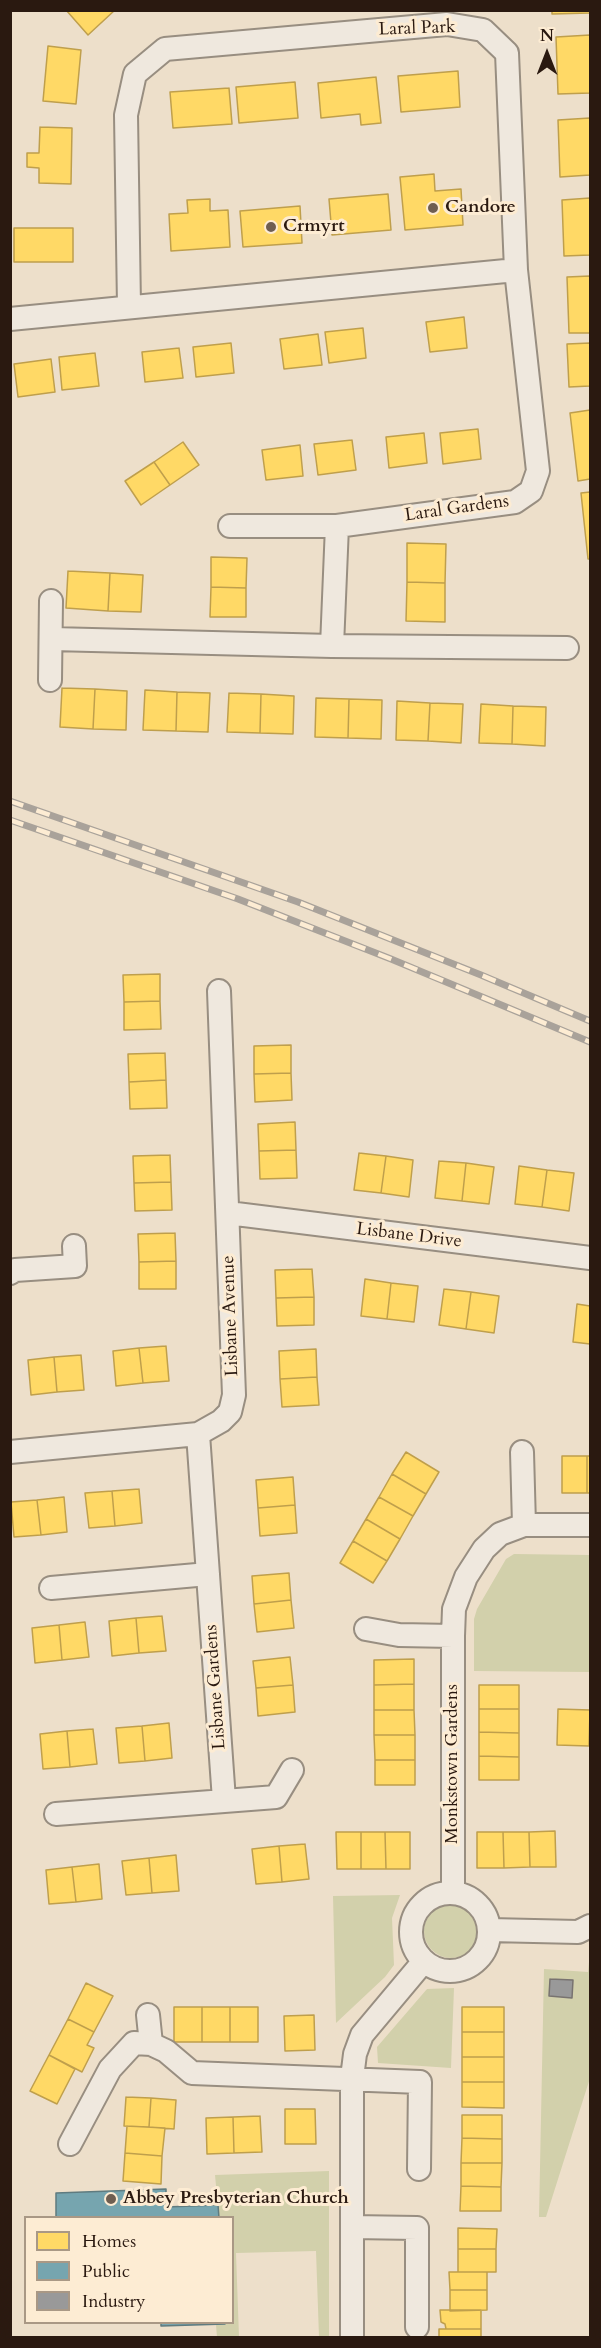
<!DOCTYPE html>
<html>
<head>
<meta charset="utf-8">
<style>
	body { margin:0 }
	#map { position:relative; width:601px; height:2348px; overflow:hidden; background:#eddfca; font-family:Cardo,serif }
	canvas { display:block }
	.frame { position:absolute; inset:0; border:12px solid #2a1910; pointer-events:none }
	.legend { position:absolute; left:24px; top:2216px; width:210px; height:108px; box-sizing:border-box; background:#fdecd3; border:2px solid #a99885; margin:0; padding:8px 10px; list-style:none; font-size:18px; color:#2a1910 }
	.legend li { display:flex; align-items:center; gap:12px; height:30px }
	.legend b { width:30px; border:2px solid #a99885 }
	.north { position:absolute; left:517px; top:24px; width:60px; height:60px; -webkit-text-stroke:4px #fdecd3; paint-order:stroke; rotate:0deg; font-size:16px; font-weight:700; line-height:24px; text-align:center; color:#2a1910 }
	.north::after { content:''; display:block; margin:auto; width:21px; height:27px; background:#2a1910; clip-path:polygon(50% 0,100% 100%,50% 72%,0 100%) }
</style>
</head>
<body>
<div id="map">
<canvas width="601" height="2348"></canvas>
<div class="frame"></div>
<ul class="legend">
<li><b style="height:16px;background:#ffd966"></b>Homes</li>
<li><b style="height:16px;background:#76a5af"></b>Public</li>
<li><b style="height:16px;background:#999"></b>Industry</li>
</ul>
<div class="north">N</div>
</div>
<script>
const ctx = document.querySelector('canvas').getContext('2d');
ctx.lineJoin = 'round';
function fill(path, color) { ctx.fillStyle = color; ctx.fill(path, 'evenodd'); }
const shape = rows => new Path2D(rows.map(r => 'M' + r).join(''));
function stroke(path, color, width, dash) { ctx.strokeStyle = color; ctx.lineWidth = width; ctx.lineCap = dash ? 'butt' : 'round'; ctx.setLineDash(dash || []); ctx.stroke(path); }
function drawText(font, color, halo, rows, align = 'center') {
  ctx.font = font + ' Cardo,serif'; ctx.lineWidth = 6; ctx.setLineDash([]); ctx.textBaseline = 'middle'; ctx.strokeStyle = halo; ctx.fillStyle = color; for (const [text, x, y, turn = 0] of rows) {
    ctx.save(); ctx.translate(x, y); ctx.rotate((+turn || 0) * Math.PI / 180); ctx.textAlign = isNaN(turn) ? turn : align; if (halo) ctx.strokeText(text, 0, 0); ctx.fillText(text, 0, 0); ctx.restore();
  }
}
fill(shape([
	[514,1554,590,1555,590,1672,474,1671,474,1619,477,1609,506,1559],
	[400,1895,392,1918,394,1965,385,1977,336,2023,333,1896],
	'424 1931a27 27 0 1 1 54 0a27 27 0 1 1-54 0Z',
	[590,1952,590,2078,546,2217,539,2217,544,1969,588,1972],
	[454,1988,451,2068,378,2063,377,2047,427,1989],
	[329,2171,329,2337,319,2337,316,2251,236,2253,239,2337,217,2337,216,2325,232,2322,232,2218,219,2217,215,2175]
]), '#d2d0ab');
const homes = shape([
	[66,10,115,10,88,35,66,10],
	[552,10,590,10,590,13,552,14,552,10],
	[590,35,590,93,558,94,556,37,590,35],
	[48,46,81,50,76,104,43,101,48,46],
	[458,71,460,107,401,112,398,76,458,71],
	[376,77,381,123,361,125,360,114,321,118,318,83,376,77],
	[295,82,298,118,239,123,236,87,295,82],
	[229,88,232,124,173,128,170,92,229,88],
	[590,118,590,175,560,177,558,120,590,118],
	[40,127,72,128,71,184,39,183,39,168,27,167,27,153,39,153,40,127],
	[434,174,435,191,461,189,463,225,405,230,400,177,434,174],
	[388,194,391,230,332,235,329,199,388,194],
	[590,198,590,255,564,256,562,200,590,198],
	[210,199,210,211,228,210,230,247,171,251,169,214,188,213,187,200,210,199],
	[300,206,302,243,243,247,240,211,300,206],
	[14,228,73,228,73,262,14,262,14,228],
	[590,276,590,333,569,333,567,277,590,276],
	[464,317,467,348,430,352,426,322,464,317],
	[363,328,366,358,329,363,325,332,363,328],
	[318,334,322,365,284,369,280,339,318,334],
	[231,343,234,373,196,377,193,347,231,343],
	[590,343,590,386,569,387,567,344,590,343],
	[179,348,183,378,145,382,142,352,179,348],
	[95,353,99,386,62,390,59,357,95,353],
	[51,359,55,392,18,397,14,364,51,359],
	[590,410,590,479,578,481,570,413,590,410],
	[478,429,481,459,443,464,440,433,478,429],
	[424,433,427,463,389,468,386,437,424,433],
	[352,440,356,470,318,475,314,444,352,440],
	[183,442,199,465,170,485,154,462,183,442],
	[300,445,303,476,266,480,262,450,300,445],
	[154,462,170,485,141,505,125,481,154,462],
	[590,492,590,559,588,559,581,493,590,492],
	[407,543,446,544,445,583,407,582,407,543],
	[211,557,247,558,246,588,211,587,211,557],
	[68,571,110,573,108,611,66,608,68,571],
	[110,573,143,575,141,612,108,611,110,573],
	[407,582,445,583,445,622,406,621,407,582],
	[211,587,246,588,246,617,210,617,211,587],
	[62,688,95,689,93,729,60,727,62,688],
	[95,689,127,691,126,730,93,729,95,689],
	[145,690,177,692,176,731,143,730,145,690],
	[177,692,210,693,208,732,176,731,177,692],
	[229,693,261,694,260,733,227,732,229,693],
	[261,694,294,696,293,734,260,733,261,694],
	[316,698,349,699,348,738,315,737,316,698],
	[349,699,382,700,381,739,348,738,349,699],
	[397,701,430,703,428,741,396,740,397,701],
	[430,703,463,704,461,743,428,741,430,703],
	[481,704,513,706,512,744,479,743,481,704],
	[513,706,546,707,545,746,512,744,513,706],
	[160,974,160,1001,124,1002,123,975,160,974],
	[160,1001,161,1029,124,1030,124,1002,160,1001],
	[291,1045,291,1073,254,1074,254,1046,291,1045],
	[165,1053,166,1080,129,1082,128,1054,165,1053],
	[291,1073,292,1100,255,1102,254,1074,291,1073],
	[166,1080,167,1108,130,1109,129,1082,166,1080],
	[295,1122,296,1150,259,1151,258,1124,295,1122],
	[296,1150,297,1178,260,1179,259,1151,296,1150],
	[359,1153,386,1156,381,1193,354,1190,359,1153],
	[170,1155,171,1182,134,1183,133,1156,170,1155],
	[386,1156,413,1160,409,1197,381,1193,386,1156],
	[439,1161,466,1163,462,1201,435,1198,439,1161],
	[466,1163,494,1167,489,1204,462,1201,466,1163],
	[519,1166,547,1170,542,1207,515,1204,519,1166],
	[547,1170,574,1173,569,1211,542,1207,547,1170],
	[171,1182,172,1210,135,1211,134,1183,171,1182],
	[175,1233,176,1261,139,1262,138,1234,175,1233],
	[176,1261,176,1289,139,1289,139,1262,176,1261],
	[312,1269,314,1297,276,1298,275,1270,312,1269],
	[365,1279,391,1283,387,1319,361,1316,365,1279],
	[391,1283,418,1286,414,1322,387,1319,391,1283],
	[444,1289,471,1292,466,1329,439,1325,444,1289],
	[471,1292,499,1296,494,1333,466,1329,471,1292],
	[314,1297,314,1325,277,1326,276,1298,314,1297],
	[577,1304,590,1306,590,1344,573,1342,577,1304],
	[166,1346,169,1381,143,1383,139,1348,166,1346],
	[139,1348,143,1383,116,1386,113,1351,139,1348],
	[316,1349,317,1377,280,1379,279,1351,316,1349],
	[81,1355,84,1390,57,1392,54,1357,81,1355],
	[54,1357,57,1392,31,1395,28,1360,54,1357],
	[317,1377,319,1405,282,1407,280,1379,317,1377],
	[406,1452,439,1472,426,1494,392,1474,406,1452],
	[562,1456,587,1456,587,1493,562,1493,562,1456],
	[587,1456,590,1456,590,1493,587,1493,587,1456],
	[392,1474,426,1494,413,1516,379,1497,392,1474],
	[293,1477,295,1505,258,1508,256,1480,293,1477],
	[139,1489,142,1523,115,1526,112,1491,139,1489],
	[112,1491,115,1526,89,1528,85,1493,112,1491],
	[64,1497,67,1532,41,1535,37,1500,64,1497],
	[379,1497,413,1516,400,1539,366,1519,379,1497],
	[37,1500,41,1535,14,1537,11,1502,37,1500],
	[295,1505,297,1533,260,1536,258,1508,295,1505],
	[366,1519,400,1539,387,1561,353,1541,366,1519],
	[353,1541,387,1561,373,1583,340,1563,353,1541],
	[289,1573,291,1600,254,1604,252,1576,289,1573],
	[291,1600,294,1628,257,1632,254,1604,291,1600],
	[162,1616,166,1651,139,1653,136,1618,162,1616],
	[136,1618,139,1653,112,1656,109,1621,136,1618],
	[85,1622,89,1657,62,1660,59,1625,85,1622],
	[59,1625,62,1660,35,1663,32,1628,59,1625],
	[290,1657,293,1685,256,1688,253,1661,290,1657],
	[414,1659,414,1684,374,1685,374,1660,414,1659],
	[414,1684,414,1710,374,1710,374,1685,414,1684],
	[293,1685,295,1712,258,1716,256,1688,293,1685],
	[479,1685,519,1685,519,1709,479,1709,479,1685],
	[479,1709,519,1709,519,1733,479,1732,479,1709],
	[558,1709,590,1710,589,1746,557,1745,558,1709],
	[374,1710,414,1710,415,1735,374,1735,374,1710],
	[169,1723,172,1758,145,1761,142,1726,169,1723],
	[142,1726,145,1761,119,1763,116,1728,142,1726],
	[93,1729,97,1764,70,1767,67,1731,93,1729],
	[67,1731,70,1767,43,1769,40,1734,67,1731],
	[479,1732,519,1733,519,1757,479,1756,479,1732],
	[374,1735,415,1735,415,1760,375,1760,374,1735],
	[479,1756,519,1757,519,1780,479,1780,479,1756],
	[375,1760,415,1760,415,1785,375,1785,375,1760],
	[555,1831,556,1867,530,1867,529,1832,555,1831],
	[336,1832,361,1832,361,1869,337,1869,336,1832],
	[361,1832,385,1832,386,1869,361,1869,361,1832],
	[385,1832,410,1832,410,1869,386,1869,385,1832],
	[477,1832,503,1832,504,1868,477,1868,477,1832],
	[503,1832,529,1832,530,1867,504,1868,503,1832],
	[305,1844,309,1879,282,1882,279,1846,305,1844],
	[279,1846,282,1882,256,1884,252,1849,279,1846],
	[176,1855,179,1891,152,1893,149,1858,176,1855],
	[149,1858,152,1893,126,1895,122,1861,149,1858],
	[99,1864,102,1899,76,1902,72,1867,99,1864],
	[72,1867,76,1902,49,1904,46,1870,72,1867],
	[86,1983,113,1996,94,2032,68,2019,86,1983],
	[174,2007,202,2007,202,2042,174,2042,174,2007],
	[202,2007,230,2007,230,2042,202,2042,202,2007],
	[230,2007,258,2007,258,2042,230,2042,230,2007],
	[462,2007,504,2007,504,2032,462,2032,462,2007],
	[314,2015,315,2050,285,2051,284,2016,314,2015],
	[68,2019,94,2032,87,2045,94,2048,82,2072,49,2055,68,2019],
	[462,2032,504,2032,504,2057,462,2057,462,2032],
	[49,2055,75,2069,57,2104,30,2091,49,2055],
	[462,2057,504,2057,504,2082,462,2082,462,2057],
	[462,2082,504,2082,504,2108,462,2107,462,2082],
	[126,2097,151,2098,149,2127,124,2126,126,2097],
	[151,2098,176,2100,174,2129,149,2127,151,2098],
	[285,2109,315,2109,316,2144,285,2144,285,2109],
	[462,2115,502,2115,502,2139,462,2138,462,2115],
	[260,2116,262,2152,234,2153,233,2117,260,2116],
	[233,2117,234,2153,207,2154,206,2118,233,2117],
	[127,2126,165,2128,162,2156,125,2153,127,2126],
	[462,2138,502,2139,502,2163,461,2163,462,2138],
	[125,2153,162,2156,161,2184,123,2181,125,2153],
	[461,2163,502,2163,501,2187,461,2186,461,2163],
	[461,2186,501,2187,501,2211,460,2211,461,2186],
	[458,2228,497,2229,496,2249,458,2249,458,2228],
	[458,2249,496,2249,496,2272,458,2272,458,2249],
	[449,2272,487,2272,487,2290,450,2290,449,2272],
	[450,2290,487,2290,487,2310,450,2311,450,2290],
	[440,2310,481,2310,481,2329,446,2329,445,2324,441,2322,440,2310],
	[439,2329,481,2329,481,2338,439,2338,439,2329]
]);
fill(homes, '#ffd966');
stroke(homes, '#bf9f4c', 1.5);
const public = shape([
	[166,2189,166,2207,218,2205,219,2218,56,2218,56,2193,166,2189],
	[161,2322,225,2322,225,2324,161,2326,161,2322]
]);
fill(public, '#76a5af');
stroke(public, '#5f7b7f', 1.5);
const industry = shape([
	[550,1979,573,1980,572,1998,549,1996,550,1979]
]);
fill(industry, '#999');
stroke(industry, '#787370', 1.5);
const minor = shape([
	[129,306,126,115,135,74,165,49,447,24,483,30,507,53,516,270,538,471,531,491,515,502,337,526,230,526],
	[10,319,516,270],
	[52,639,332,646,567,648],
	[332,646,337,526],
	[50,680,51,601],
	[228,1213,590,1258],
	[10,1273,15,1270,75,1266,74,1246],
	[198,1434,224,1800],
	[10,1452,198,1434,221,1421,230,1412,234,1395,219,991],
	[522,1452,524,1525],
	[51,1588,208,1574],
	[366,1629,399,1635,453,1636],
	[56,1814,276,1797,292,1770],
	[453,1892,453,1636,454,1609,466,1577,484,1549,500,1534,524,1525,590,1525],
	'411 1932a39 39 0 1 1 78 0a39 39 0 1 1-78 0Z',
	[490,1930,578,1932,590,1926],
	[148,2015,151,2044],
	[70,2144,110,2069,134,2043,151,2044,166,2051,192,2073,420,2082,419,2169],
	[352,2227,417,2228,417,2327],
	[352,2338,352,2078,355,2054,362,2035,424,1961]
]);
stroke(minor, '#988e81', 26);
stroke(minor, '#efe8de', 22);
const rail = shape([
	[10,801,298,902,481,975,590,1021],
	[10,820,238,899,391,959,590,1042]
]);
stroke(rail, '#a9a29a', 7);
stroke(rail, '#fdecd3', 4.5, [14]);
for (const [x, y, r, color] of [
	[433,208,6,"#6e5e51"],
	[271,227,6,"#6e5e51"],
	[111,2199,6,"#6e5e51"]
]) { const dot = new Path2D(); dot.arc(x, y, r, 0, 2 * Math.PI); ctx.fillStyle = color; ctx.fill(dot); stroke(dot, '#fdecd3', 2); }
drawText('18px', '#2a1910', '#fdecd3', [
	["Laral Park",417,29,-2],
	["Laral Gardens",457,509,-8],
	["Lisbane Drive",409,1236,7],
	["Lisbane Avenue",231,1316,-92],
	["Lisbane Gardens",216,1687,-94],
	["Monkstown Gardens",453,1764,-90]
]);
drawText('bold 18px', '#2a1910', '#fdecd3', [
	["Candore",445,208],
	["Crmyrt",283,227],
	["Abbey Presbyterian Church",123,2199]
], 'left');
</script>
</body>
</html>
